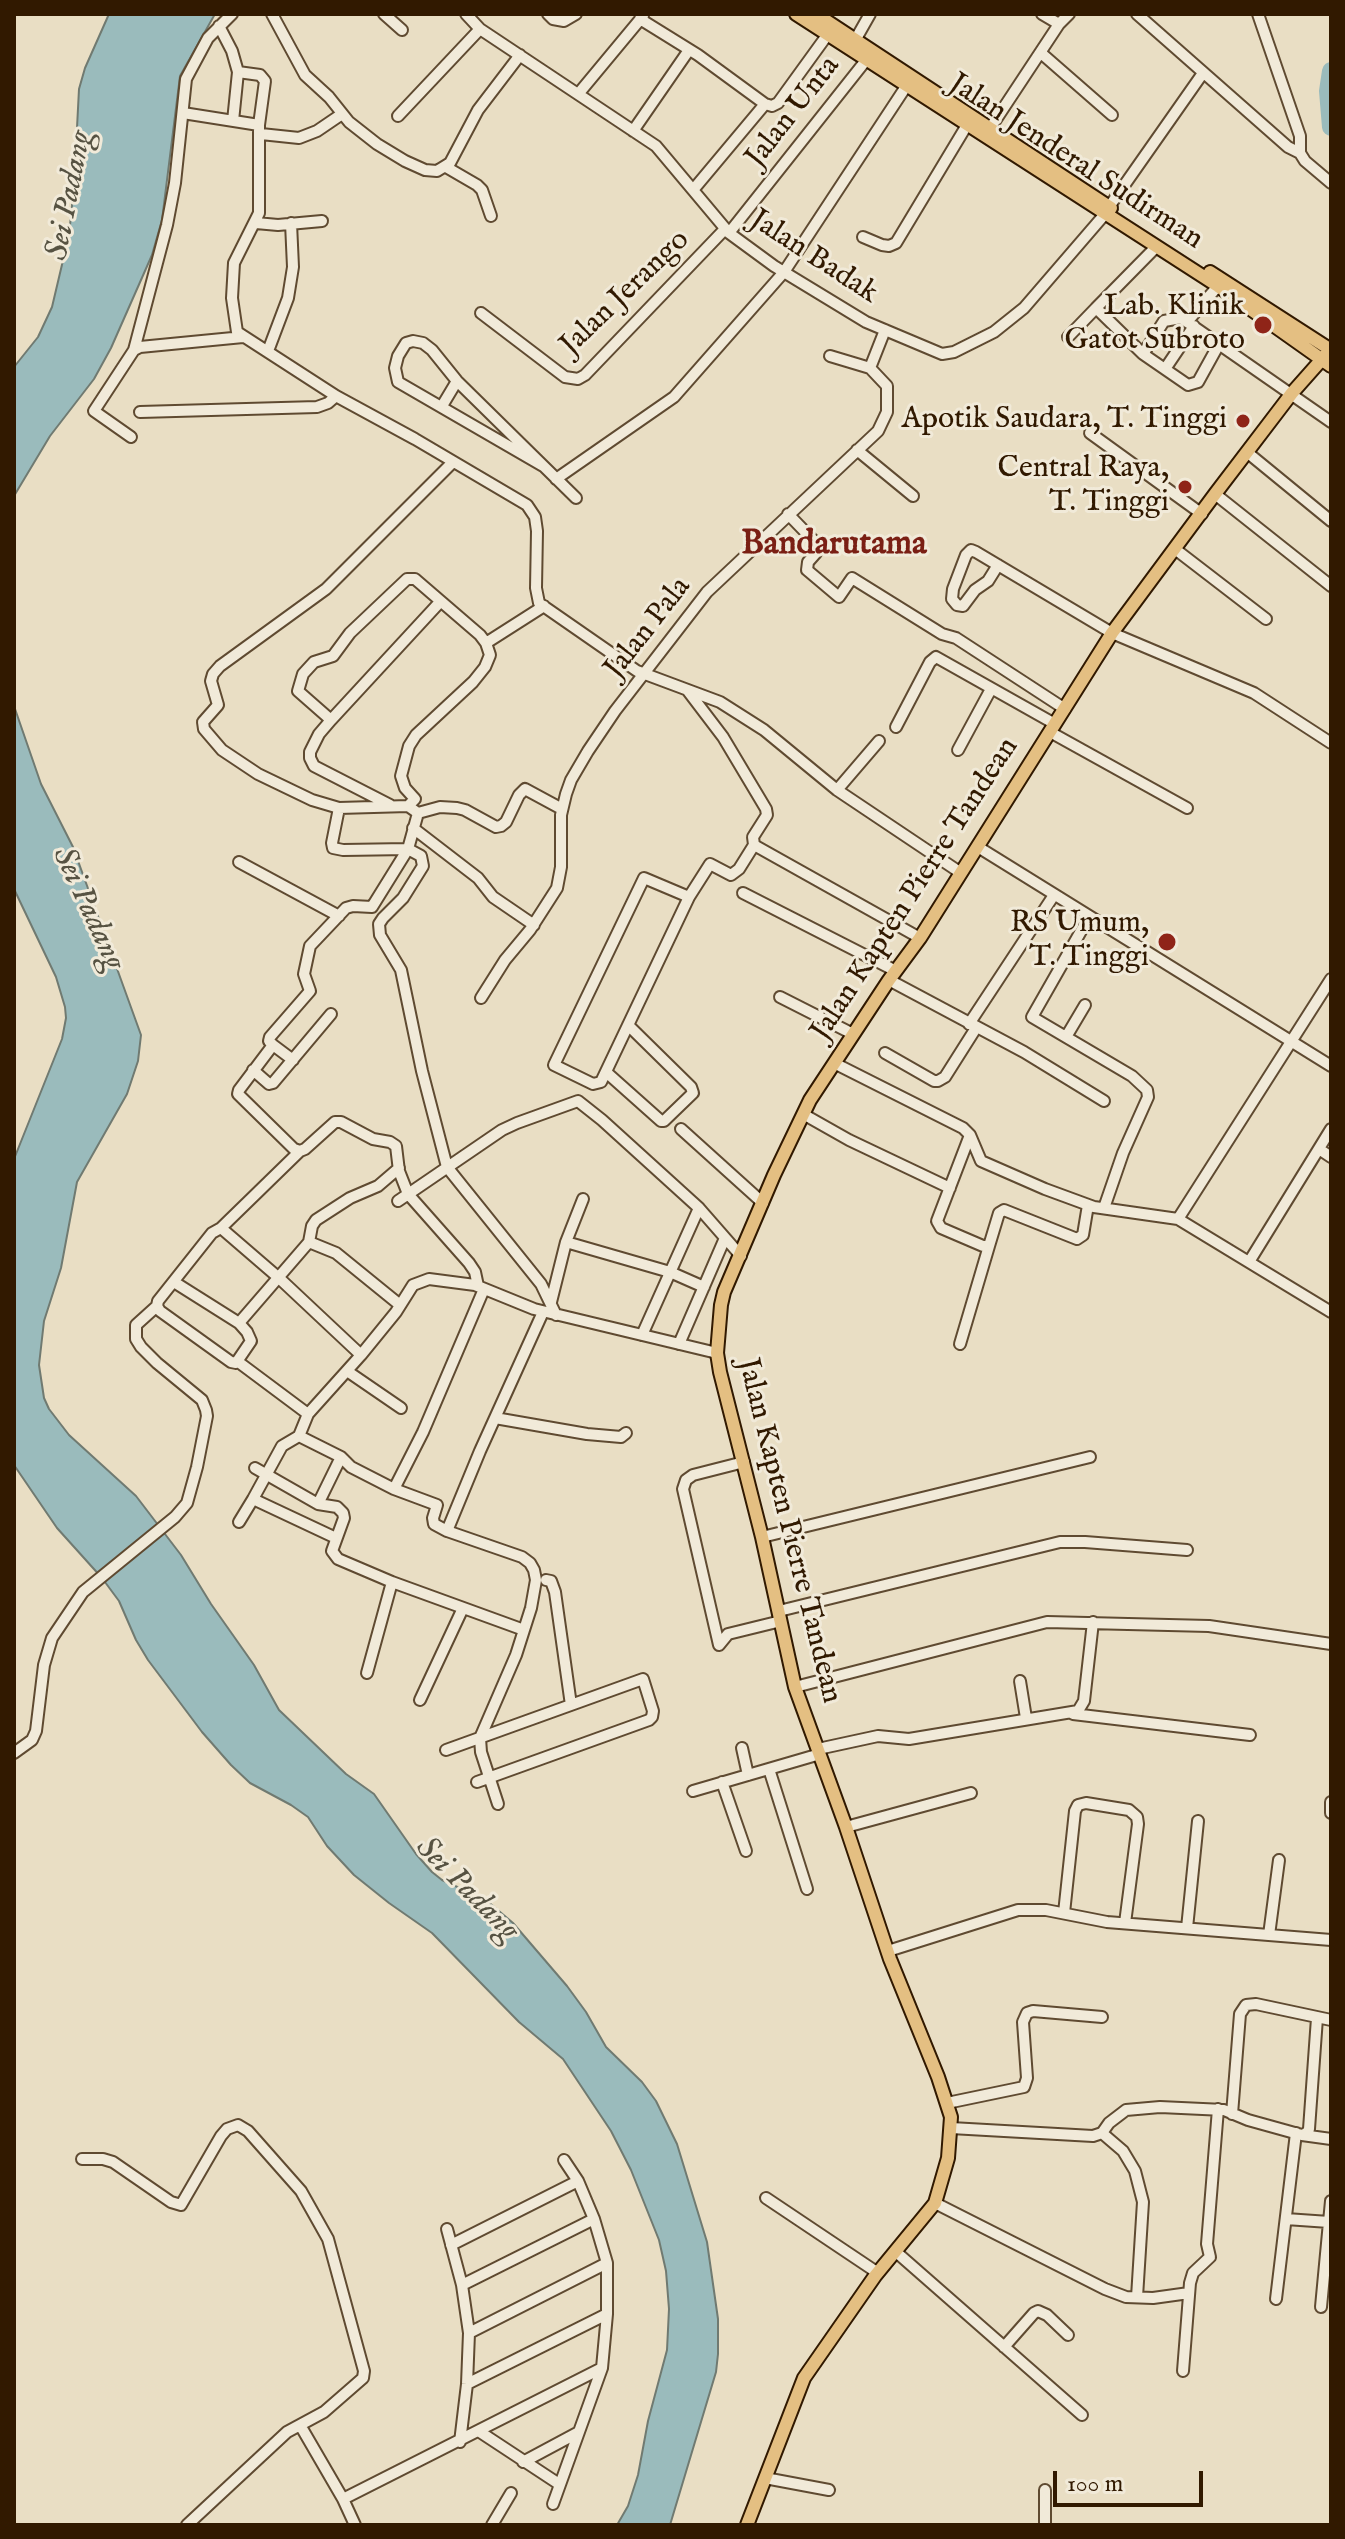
<!DOCTYPE html>
<html>
<head>
<meta charset="utf-8">
<style>
	body { margin:0 }
	#map { position:relative; width:1345px; height:2539px; overflow:hidden; background:#e9dec4; font-family:"IM FELL English",serif }
	canvas { display:block }
	.frame { position:absolute; inset:0; border:16px solid #311900; pointer-events:none }
	.scale { position:absolute; left:1053px; top:2471px; width:150px; height:36px; box-sizing:border-box; border:4px solid #311900; border-top:0; padding-left:10px; font-size:24px; line-height:28px; white-space:nowrap; color:#311900; -webkit-text-stroke:6px #f1ead9; paint-order:stroke }
</style>
</head>
<body>
<div id="map">
<canvas width="1345" height="2539"></canvas>
<div class="frame"></div>
<div class="scale">100 m</div>
</div>
<script>
const ctx = document.querySelector('canvas').getContext('2d');
ctx.lineJoin = 'round';
function fill(path, color) { ctx.fillStyle = color; ctx.fill(path, 'evenodd'); }
const shape = rows => new Path2D(rows.map(r => 'M' + r).join(''));
function stroke(path, color, width, dash) { ctx.strokeStyle = color; ctx.lineWidth = width; ctx.lineCap = dash ? 'butt' : 'round'; ctx.setLineDash(dash || []); ctx.stroke(path); }
function drawText(font, color, halo, rows, align = 'center') {
  ctx.font = font + ' "IM FELL English",serif'; ctx.lineWidth = 6; ctx.setLineDash([]); ctx.textBaseline = 'middle'; ctx.strokeStyle = halo; ctx.fillStyle = color; for (const [text, x, y, turn = 0] of rows) {
    ctx.save(); ctx.translate(x, y); ctx.rotate((+turn || 0) * Math.PI / 180); ctx.textAlign = isNaN(turn) ? turn : align; if (halo) ctx.strokeText(text, 0, 0); ctx.fillText(text, 0, 0); ctx.restore();
  }
}
const water = shape([
	[109,14,215,14,180,76,162,220,152,255,111,348,94,379,50,436,14,496,14,367,38,337,52,307,69,235,74,186,79,89,85,68,109,14],
	[14,706,41,784,73,847,141,1035,138,1061,127,1094,77,1182,61,1268,44,1321,39,1365,44,1398,49,1409,69,1435,136,1496,181,1555,211,1604,254,1665,279,1710,346,1774,374,1794,416,1854,432,1872,442,1880,486,1900,513,1923,567,1986,586,2012,606,2047,642,2082,656,2101,677,2144,707,2242,718,2319,718,2354,716,2372,670,2525,617,2525,628,2506,638,2475,648,2421,667,2350,669,2309,666,2271,659,2240,631,2170,611,2131,563,2059,519,2022,432,1933,389,1903,354,1875,327,1846,308,1817,291,1805,250,1783,231,1765,202,1732,148,1660,136,1640,119,1601,102,1578,57,1528,14,1465,14,1159,62,1039,66,1018,65,1007,56,977,14,889,14,706]
]);
fill(water, '#9abbbc');
stroke(water, '#707a71', 2);
stroke(shape([
	[1331,71,1328,91,1331,127]
]), '#9abbbc', 18);
const minor = shape([
	[272,14,305,75,329,97,349,122,377,144,405,161,425,170,437,171,450,163,478,110,520,55],
	[384,14,402,30],
	[466,14,480,29,656,146,729,233,774,266,866,322,942,354,954,352,994,332,1024,308,1105,214],
	[548,14,553,19,564,21,576,14],
	[1042,14,1059,24],
	[1137,14,1288,147,1300,153,1305,161,1331,183],
	[1258,14,1300,136,1300,153],
	[640,19,698,55,765,104,772,106,778,103,828,34],
	[219,26,232,51,238,72,233,121],
	[853,44,870,14],
	[1041,53,1112,115],
	[238,72,260,75,265,81,259,125,259,213,234,263,232,298,237,332,336,396,415,439,527,505,535,517,537,531,536,588,539,603,637,671,720,702,764,730,837,790,961,873],
	[579,93,643,16],
	[183,113,259,125],
	[398,116,480,29],
	[991,127,1059,24,1069,14],
	[633,131,689,50],
	[261,134,299,138,317,131,342,114],
	[446,167,477,185,482,190,491,216],
	[693,190,765,104],
	[1109,207,1203,73],
	[256,223,278,225,322,221],
	[729,233,867,59],
	[863,237,882,245,889,246,896,243,967,125],
	[1218,286,1187,322,1331,422],
	[481,313,565,377,578,379,585,375,725,229],
	[1187,322,1181,318,1164,321,1143,354,1188,385,1198,382,1219,344],
	[1068,337,1096,308],
	[134,350,167,225,175,183,186,79,208,38,232,14],
	[268,351,288,298,293,267,291,223],
	[1143,354,1096,308,1156,247],
	[830,356,870,368],
	[1165,369,1194,326],
	[442,406,457,381],
	[140,412,317,407,328,403,336,396],
	[1090,433,1202,514],
	[131,437,94,411,134,350,140,347,243,337],
	[857,450,913,496],
	[1248,453,1331,521],
	[453,462,326,589,220,666,213,674,211,681,218,705,203,722,204,729,222,750,258,774,312,800,339,808,408,806,418,813,408,849,421,856,423,866,403,898,383,918,379,924,380,935,401,970,422,1071,447,1167,541,1284,556,1315],
	[543,466,398,382,395,368,398,356,406,343,413,341,423,343,432,350,457,381,576,498],
	[556,479,674,397,784,272,907,85],
	[1215,494,1331,586],
	[788,514,817,544,816,553,808,562,807,570,839,597,852,578,942,634,956,638,1065,709],
	[1175,549,1266,619],
	[998,565,988,581,975,590,963,606,957,605,952,599,953,589,966,555,971,550,976,552,1112,633,1254,693,1331,743],
	[486,643,544,606],
	[688,691,723,737,766,809,767,815,753,837,754,845,739,869,731,875,710,864,689,897,601,1082,593,1084,554,1065,644,878,689,897],
	[331,720,298,691,303,674,314,662,333,656,350,633,407,579,415,579,480,635,486,643,490,655,485,667,473,682,416,735,409,746,401,776,405,788,415,799,408,806],
	[896,727,930,662,936,657,1055,724],
	[1050,732,1187,808],
	[958,750,991,689],
	[837,790,879,741],
	[390,805,314,766,310,758,310,752,319,734,331,720,440,602],
	[339,808,332,843,333,848,343,850,408,849,372,907,353,906,346,908,310,946,304,974,310,991,270,1037,269,1041,273,1045,239,1090,238,1094,294,1149,300,1151,305,1149,335,1122,341,1122,373,1139,390,1142,396,1146,399,1171,408,1194,469,1263,475,1272,478,1286],
	[418,813,440,807,457,808,465,810,496,827,501,826,506,822,519,795,525,789,562,809],
	[413,828,478,878,493,897,534,925],
	[754,845,920,938],
	[978,847,1331,1066],
	[239,862,339,916],
	[743,893,896,971],
	[1089,917,1032,1017,1132,1076,1147,1090,1148,1097,1123,1153,1104,1208],
	[889,980,1024,1052,1104,1101],
	[780,997,853,1034],
	[481,998,505,960,530,930,557,888,561,867,561,815,566,794,571,780,588,751,615,711,707,592,878,431,887,412,887,386,870,368,885,330],
	[969,1024,1054,895],
	[1066,1037,1085,1005],
	[273,1045,293,1060],
	[885,1053,934,1081,938,1081,945,1077,976,1028],
	[834,1063,963,1128,970,1135,981,1161,1045,1189,1094,1207,1178,1219,1331,1312],
	[253,1070,269,1084,273,1083,331,1014],
	[606,1072,661,1121,664,1121,693,1093,691,1087,628,1025],
	[803,1114,849,1140,950,1188],
	[681,1129,763,1203],
	[970,1135,937,1221,941,1228,983,1246,989,1246,999,1213,1004,1210,1077,1239,1083,1235,1088,1205],
	[1319,1149,1331,1157],
	[398,1201,502,1130,517,1123,578,1101,602,1120,699,1208,741,1256],
	[1178,1219,1331,979],
	[221,1228,279,1278,361,1355],
	[309,1242,336,1253,400,1305],
	[566,1242,670,1272,704,1287],
	[1249,1262,1331,1129],
	[174,1282,239,1323,247,1332,251,1341,236,1363,231,1362,160,1311,157,1306,158,1301,212,1233,221,1228,300,1151],
	[551,1302,566,1242,583,1199],
	[239,1323,309,1242,312,1226,316,1220,350,1198,378,1186,399,1168],
	[642,1335,699,1208],
	[679,1344,725,1238],
	[960,1344,989,1246],
	[237,1361,308,1414],
	[347,1371,401,1408],
	[495,1418,587,1434,621,1437,626,1433],
	[299,1436,341,1457,351,1467,394,1489,437,1505,433,1518,434,1524,447,1531,522,1557,530,1563,534,1570,536,1580,531,1608,516,1655,480,1738,481,1752,498,1804],
	[255,1468,318,1504,337,1507,343,1513,344,1518,332,1551,338,1559,392,1582,524,1630],
	[394,1489,423,1432,484,1289],
	[253,1499,336,1538],
	[318,1504,341,1457],
	[239,1522,253,1499,282,1446,299,1436,308,1414,361,1355,396,1312,413,1285,429,1279,475,1285,534,1309,717,1353],
	[447,1531,480,1451,543,1312],
	[762,1537,1090,1457],
	[546,1580,551,1581,555,1592,571,1705],
	[779,1611,1060,1542,1085,1542,1187,1550],
	[719,1645,683,1489,686,1480,693,1475,744,1462],
	[719,1645,728,1634,781,1621],
	[367,1673,392,1582],
	[1020,1681,1026,1718],
	[795,1687,1047,1622,1209,1626,1331,1644],
	[420,1700,463,1608],
	[1073,1714,1250,1735],
	[742,1748,748,1775],
	[818,1749,878,1736,909,1739,1078,1711,1084,1701,1093,1622],
	[446,1750,643,1679,653,1711,652,1717,649,1720,477,1782],
	[14,1753,32,1740,36,1731,44,1665,52,1638,83,1592,175,1517,187,1503,197,1467,207,1416,206,1410,202,1400,157,1363,141,1347,136,1339,136,1325,157,1306],
	[769,1769,807,1889],
	[722,1782,746,1851],
	[693,1791,820,1754],
	[1331,1802,1331,1813],
	[846,1827,971,1793],
	[1064,1913,1075,1811,1078,1805,1086,1803,1129,1810,1137,1817,1138,1824,1125,1923],
	[1187,1928,1198,1821],
	[1269,1935,1279,1860],
	[888,1951,1018,1910,1046,1910,1107,1922,1331,1940],
	[947,2103,1024,2087,1027,2078,1023,2022,1027,2013,1033,2011,1102,2017],
	[1232,2114,1240,2014,1246,2005,1256,2004,1331,2020],
	[951,2128,1093,2136,1102,2133,1109,2123,1126,2110,1160,2107,1224,2110,1248,2120,1302,2135,1307,2133,1309,2129,1317,2018],
	[1102,2133,1123,2151,1135,2171,1143,2202,1137,2297],
	[1302,2135,1331,2139],
	[82,2159,103,2159,113,2162,171,2202,181,2205,221,2136,227,2129,238,2125,248,2131,301,2191,328,2239,364,2371,363,2378,324,2412,287,2432,187,2525],
	[766,2198,878,2273],
	[935,2203,1105,2289,1126,2297,1153,2298,1189,2293],
	[1286,2219,1329,2222],
	[447,2229,462,2285,469,2333,467,2384,460,2442],
	[451,2245,578,2181],
	[895,2251,1082,2415],
	[462,2285,594,2219],
	[1276,2299,1296,2133],
	[1321,2307,1331,2201],
	[469,2333,607,2263],
	[1004,2347,1034,2313,1038,2311,1047,2315,1068,2335],
	[1183,2371,1190,2283,1193,2273,1210,2257,1207,2244,1218,2109],
	[467,2384,607,2314],
	[300,2425,343,2499,355,2525],
	[480,2432,559,2484],
	[523,2462,579,2432],
	[765,2478,829,2490],
	[343,2499,602,2368],
	[553,2504,602,2368,607,2314,607,2263,594,2219,578,2181,564,2160],
	[492,2525,511,2493],
	[1045,2525,1045,2490]
]);
const major = shape([
	[796,14,1218,286,1331,366],
	[816,14,1111,208],
	[1210,272,1331,350],
	[747,2525,804,2378,875,2276,935,2203,948,2158,951,2117,938,2077,890,1959,846,1827,795,1687,762,1537,720,1372,717,1353,721,1305,724,1292,774,1175,810,1100,889,980,920,938,1112,633,1215,494,1292,393,1331,349]
]);
stroke(minor, '#5f4a31', 14);
stroke(major, '#311900', 16);
stroke(minor, '#f1ead9', 10);
stroke(major, '#e4bf82', 12);
for (const [x, y, r, color] of [
	[1263,325,10,"#8f2418"],
	[1243,421,8,"#8f2418"],
	[1185,487,8,"#8f2418"],
	[1167,942,10,"#8f2418"]
]) { const dot = new Path2D(); dot.arc(x, y, r, 0, 2 * Math.PI); ctx.fillStyle = color; ctx.fill(dot); stroke(dot, '#f1ead9', 3); }
drawText('30px', '#311900', '#f1ead9', [
	["Jalan Unta",794,113,-52],
	["Jalan Jenderal Sudirman",1075,163,33],
	["Jalan Badak",813,258,33],
	["Jalan Jerango",626,294,-44],
	["Jalan Pala",649,629,-52],
	["Jalan Kapten Pierre Tandean",916,890,-57],
	["Jalan Kapten Pierre Tandean",788,1531,76]
]);
drawText('30px', '#311900', '#f1ead9', [
	["Lab. Klinik",1245,308],
	["Gatot Subroto",1245,342],
	["Apotik Saudara, T. Tinggi",1227,421],
	["Central Raya,",1169,470],
	["T. Tinggi",1169,504],
	["RS Umum,",1149,925],
	["T. Tinggi",1149,959]
], 'right');
drawText('italic 32px', '#565242', '#f1ead9', [
	["Sei Padang",71,196,-79],
	["Sei Padang",87,909,65],
	["Sei Padang",466,1890,45]
]);
drawText('bold 34px', '#7a1f14', '#f1ead9', [
	["Bandarutama",834,546]
]);
</script>
</body>
</html>
